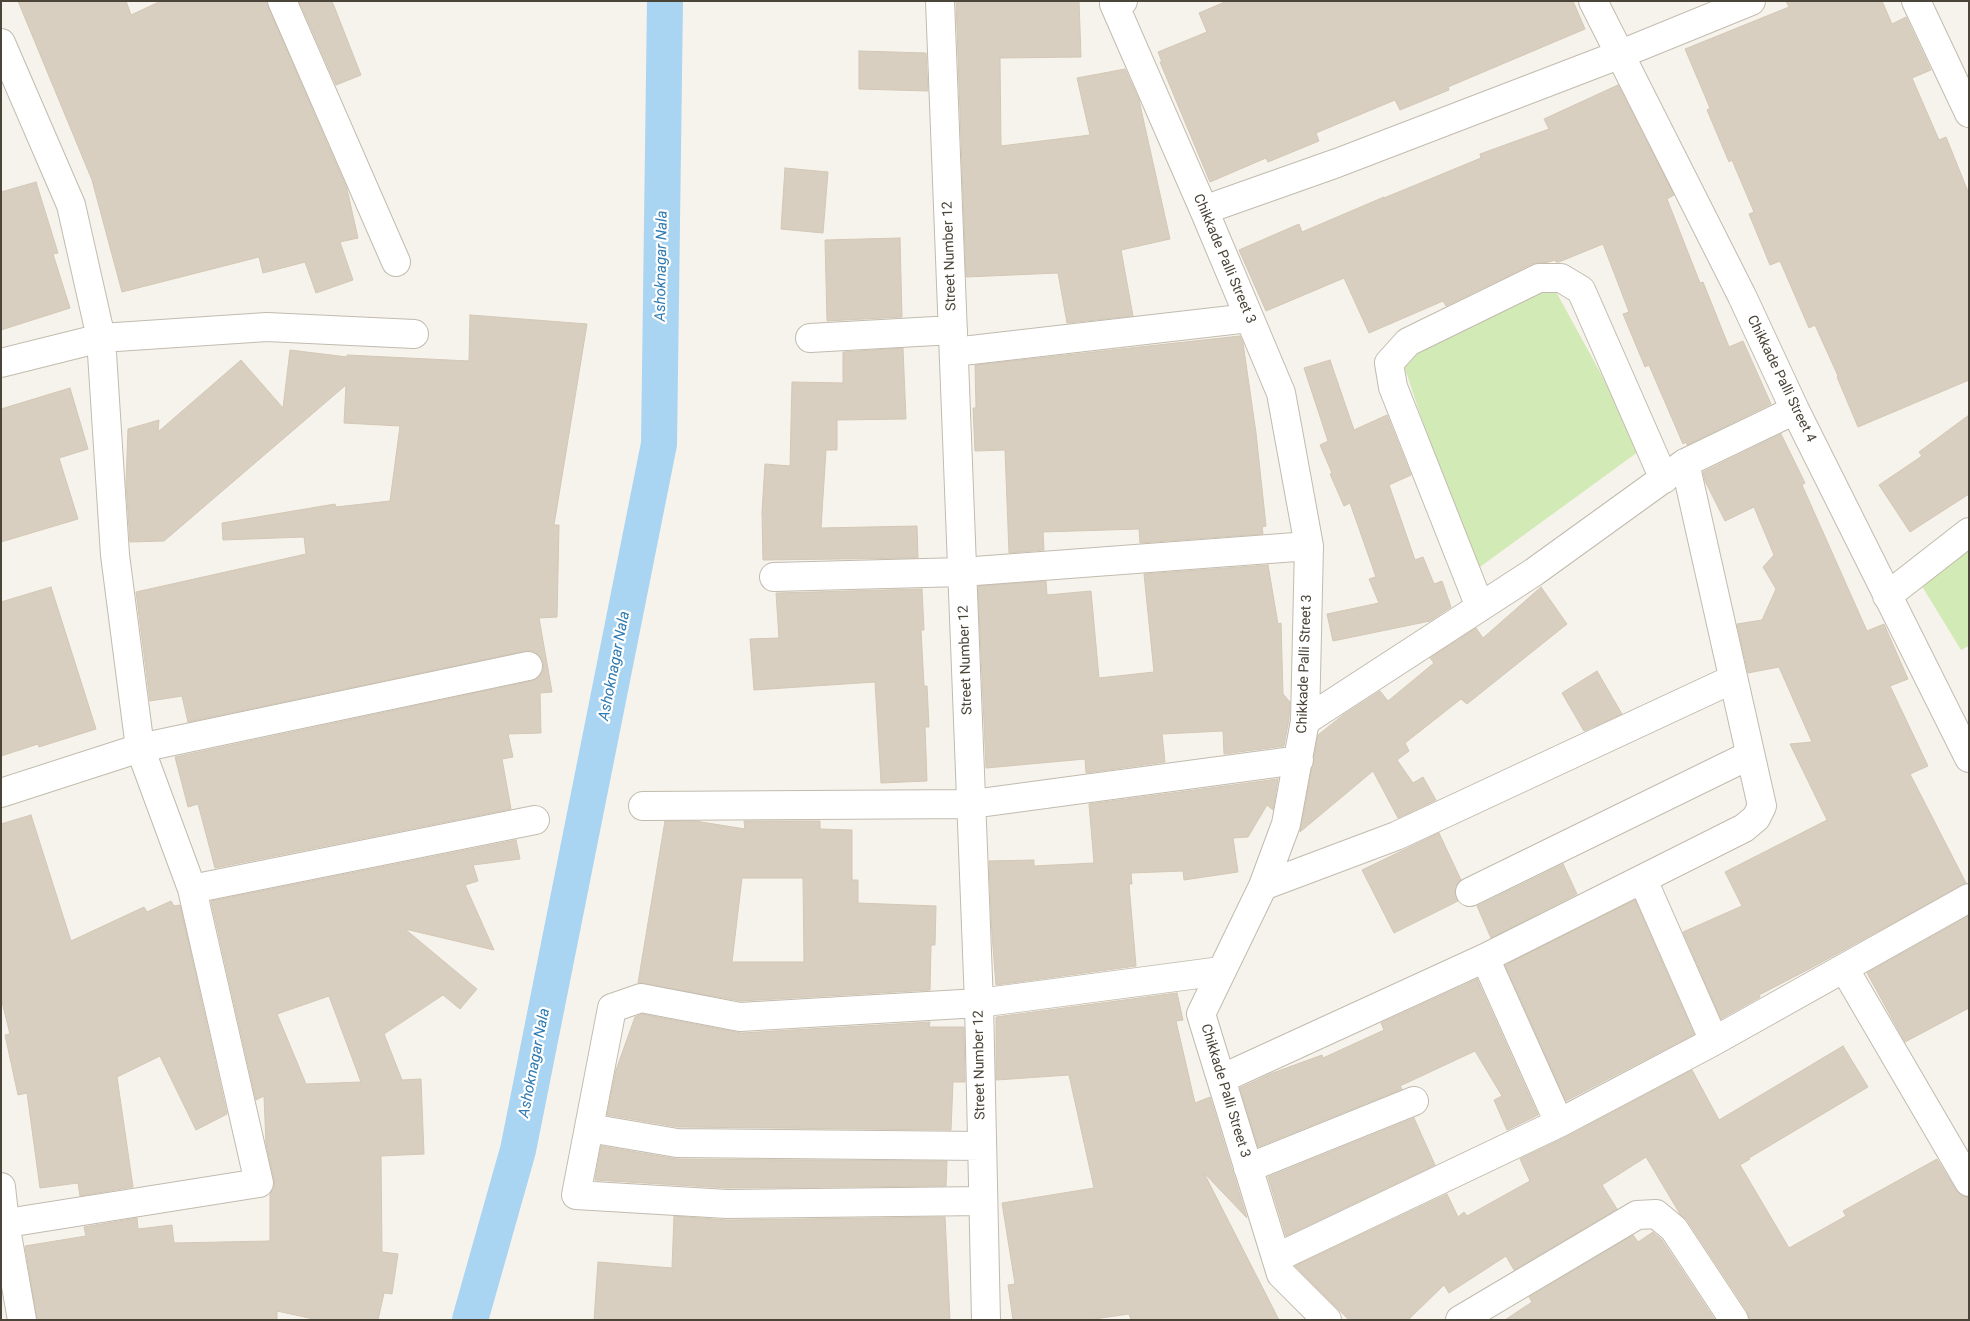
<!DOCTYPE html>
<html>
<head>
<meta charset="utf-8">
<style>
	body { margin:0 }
	#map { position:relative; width:1970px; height:1321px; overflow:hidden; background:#f6f3ec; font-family:Roboto,sans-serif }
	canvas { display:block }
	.frame { position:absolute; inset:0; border:2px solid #4b4439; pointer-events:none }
</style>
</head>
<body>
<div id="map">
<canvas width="1970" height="1321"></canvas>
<div class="frame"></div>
</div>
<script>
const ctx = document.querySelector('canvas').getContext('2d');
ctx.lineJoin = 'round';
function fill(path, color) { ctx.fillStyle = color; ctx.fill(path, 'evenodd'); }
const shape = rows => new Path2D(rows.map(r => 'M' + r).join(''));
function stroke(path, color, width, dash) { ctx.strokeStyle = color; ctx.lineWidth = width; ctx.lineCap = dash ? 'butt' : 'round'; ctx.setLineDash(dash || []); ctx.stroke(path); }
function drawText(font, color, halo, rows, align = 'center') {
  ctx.font = font + ' Roboto,sans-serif'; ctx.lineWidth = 4.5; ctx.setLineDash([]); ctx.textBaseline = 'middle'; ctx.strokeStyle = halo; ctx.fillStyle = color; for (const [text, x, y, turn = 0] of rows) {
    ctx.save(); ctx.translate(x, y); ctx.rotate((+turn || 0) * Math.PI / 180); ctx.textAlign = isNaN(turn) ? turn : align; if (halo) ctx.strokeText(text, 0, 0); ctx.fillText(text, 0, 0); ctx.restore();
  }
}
fill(shape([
	[1554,288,1642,449,1473,572,1396,342],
	[1969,547,1969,646,1961,650,1920,583]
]), '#d2eab5');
stroke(shape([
	[470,1320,518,1150,659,444,665,1]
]), '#a9d4f2', 36);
const building = shape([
	[18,1,126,1,131,15,161,1,267,1,268,7,347,189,358,238,340,242,353,280,316,293,305,262,263,273,259,257,122,292,92,180,18,1],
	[299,1,332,1,361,75,336,85,299,1],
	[956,1,1079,1,1081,57,1000,58,1001,146,1090,135,1077,78,1125,69,1139,100,1170,239,1121,250,1133,316,1067,323,1058,273,966,277,956,1],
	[1227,1,1573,1,1585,29,1448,87,1449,90,1400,110,1395,100,1316,133,1319,141,1268,162,1266,158,1210,182,1160,62,1162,62,1158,52,1207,32,1199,13,1227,1],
	[1786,1,1882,1,1892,24,1906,17,1931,70,1912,78,1939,140,1946,137,1969,194,1969,380,1858,427,1837,377,1838,376,1815,325,1809,328,1780,261,1770,265,1749,214,1754,212,1732,160,1729,162,1707,110,1710,108,1685,49,1789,7,1786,1],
	[859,51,926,53,928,91,859,89,859,51],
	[1618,85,1674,195,1667,199,1700,283,1703,282,1729,347,1743,341,1771,404,1687,445,1686,442,1683,444,1649,365,1645,367,1623,314,1629,312,1603,244,1559,262,1556,262,1555,260,1549,262,1532,264,1446,306,1443,301,1369,333,1344,278,1266,311,1239,250,1299,224,1302,232,1384,197,1384,198,1481,158,1480,154,1549,129,1544,119,1618,85],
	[785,168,828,172,823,233,781,229,785,168],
	[36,182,58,253,53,254,70,308,1,330,1,192,36,182],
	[900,238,902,317,827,321,825,240,900,238],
	[470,315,587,324,554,525,559,525,557,617,539,618,552,692,540,693,541,733,508,734,513,757,502,759,511,809,215,868,198,804,188,807,175,757,531,681,539,677,543,670,543,663,539,655,532,651,525,651,188,722,182,696,150,701,136,592,306,554,304,537,223,540,222,523,335,504,336,507,390,501,400,426,344,423,346,385,164,541,130,542,126,483,128,429,159,420,158,432,241,360,283,408,290,350,347,357,347,355,469,361,470,315],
	[1240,336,1243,343,1256,433,1266,526,1262,527,1263,534,1140,543,1139,529,1043,532,1044,550,1009,553,1005,450,975,451,973,408,976,408,975,365,1240,336],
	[903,348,906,419,837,420,837,450,826,450,821,528,917,526,918,558,763,560,762,512,765,464,790,466,792,382,843,383,843,352,903,348],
	[1330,360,1354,430,1387,415,1411,475,1389,485,1415,560,1423,557,1434,584,1442,581,1451,607,1430,621,1333,641,1327,614,1379,603,1369,579,1376,577,1350,503,1344,506,1330,474,1332,473,1320,445,1328,441,1304,368,1330,360],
	[70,388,88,449,59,458,78,519,1,542,1,409,70,388],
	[1969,415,1969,494,1910,532,1879,485,1922,456,1919,452,1969,415],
	[1781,434,1805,483,1802,485,1867,631,1884,624,1908,679,1890,686,1928,766,1910,774,1966,883,1811,968,1759,995,1760,997,1721,1019,1683,932,1742,906,1725,872,1827,820,1790,744,1812,742,1779,667,1748,673,1737,624,1762,620,1776,589,1763,567,1774,555,1754,507,1725,521,1705,481,1703,472,1781,434],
	[1268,565,1278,624,1281,623,1283,694,1290,702,1289,719,1284,746,1224,754,1223,731,1162,734,1165,762,1086,773,1085,759,986,768,978,586,1046,581,1047,595,1091,591,1099,678,1154,672,1144,574,1268,565],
	[51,587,96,729,39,747,38,744,1,756,1,602,51,587],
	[1541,587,1567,624,1467,704,1461,699,1405,743,1409,751,1397,760,1413,783,1423,777,1436,800,1398,818,1373,771,1300,832,1318,735,1343,715,1380,691,1388,701,1434,663,1430,658,1476,628,1483,638,1541,587],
	[922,589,924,630,921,630,924,686,927,686,929,727,925,727,927,781,881,783,875,682,754,690,750,639,779,638,776,593,922,589],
	[1597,671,1622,714,1584,731,1562,693,1597,671],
	[1278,779,1273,810,1267,805,1248,837,1233,838,1238,872,1184,880,1183,871,1131,873,1132,884,1129,884,1136,966,996,985,992,935,989,861,1034,860,1034,866,1094,863,1089,804,1278,779],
	[31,815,71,941,144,907,147,912,171,901,174,906,180,905,227,1114,196,1130,160,1056,117,1077,133,1187,80,1196,78,1183,40,1188,27,1093,18,1095,5,1035,10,1034,1,998,1,824,31,815],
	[665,821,695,821,745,829,744,821,820,821,820,829,852,830,852,880,858,880,858,903,936,906,935,945,931,945,930,990,741,1001,638,983,665,821],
	[742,878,803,878,804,962,732,962,742,878],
	[1439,833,1461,880,1457,884,1455,890,1458,901,1394,933,1362,870,1439,833],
	[516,840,520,859,473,865,478,881,465,885,494,950,405,929,477,989,460,1009,443,995,384,1034,402,1080,421,1079,424,1154,381,1156,382,1252,398,1254,392,1294,384,1293,378,1320,318,1320,277,1311,277,1320,37,1320,25,1246,86,1236,84,1227,137,1218,138,1229,172,1225,174,1243,270,1241,270,1194,274,1187,274,1180,266,1144,264,1096,256,1100,211,901,516,840],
	[329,996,361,1082,306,1084,277,1014,329,996],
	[1563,864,1577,894,1491,938,1477,906,1563,864],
	[1635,900,1694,1034,1566,1101,1505,965,1635,900],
	[1969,916,1969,1008,1905,1042,1867,973,1969,916],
	[1477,979,1538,1115,1507,1130,1494,1100,1502,1096,1475,1051,1400,1086,1402,1089,1258,1147,1240,1088,1270,1074,1322,1055,1323,1058,1384,1030,1381,1023,1477,979],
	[1177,993,1183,1020,1176,1021,1195,1103,1210,1097,1247,1218,1204,1173,1279,1320,1131,1320,1129,1314,1087,1320,1013,1320,1008,1285,1015,1284,1002,1203,1094,1188,1069,1075,996,1080,996,1017,1177,993],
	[642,1014,741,1033,930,1022,929,1027,964,1027,965,1082,953,1082,951,1130,678,1127,607,1115,616,1070,635,1017,642,1014],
	[1843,1046,1868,1087,1749,1158,1750,1159,1740,1165,1789,1248,1846,1216,1843,1211,1937,1159,1956,1190,1961,1195,1969,1198,1969,1320,1750,1320,1747,1311,1687,1220,1680,1214,1646,1157,1602,1185,1617,1209,1514,1270,1506,1256,1449,1293,1444,1285,1408,1320,1349,1320,1295,1266,1447,1194,1458,1217,1464,1212,1467,1216,1530,1181,1520,1159,1566,1137,1692,1070,1719,1120,1843,1046],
	[1414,1118,1435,1165,1286,1236,1268,1177,1414,1118],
	[601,1146,677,1159,947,1161,946,1186,727,1188,595,1180,601,1146],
	[674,1216,727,1220,945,1217,950,1320,594,1320,598,1262,672,1268,674,1216],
	[1653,1232,1662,1240,1715,1320,1505,1320,1532,1302,1529,1297,1633,1235,1638,1242,1653,1232]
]);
fill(building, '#d8cfc1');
stroke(building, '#d3c7b4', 1);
const minor = shape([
	[282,1,396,262],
	[940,1,979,1003,986,1320],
	[1123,1,1114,4,1204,210,1281,393,1309,546,1305,721,1286,824,1263,886,1201,1014,1281,1274,1327,1320],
	[1593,1,1742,296,1795,410,1969,758],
	[1916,1,1969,113],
	[1,43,71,205,101,338,115,555,140,748,192,889,259,1183,1,1224],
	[1204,210,1337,163,1621,54,1751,1],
	[810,338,953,330],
	[954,352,1249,318],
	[1,363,101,338,267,327,414,334],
	[774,577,962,572,1309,546],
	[1887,596,1969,532],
	[1480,607,1393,387,1389,363,1408,342,1539,278,1561,278,1581,290,1664,479],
	[1305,721,1534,572,1685,463,1795,410],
	[1,793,140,748,528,666],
	[643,806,972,804,1299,760],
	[1643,880,1714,1041],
	[1263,886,1396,836,1733,679],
	[192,889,535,820],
	[1470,892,1750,755],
	[1485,958,1559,1123,1714,1041,1969,898],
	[1844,968,1969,1182],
	[1221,1079,1485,958,1744,828,1756,818,1762,806,1685,463],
	[589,1128,677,1143,982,1146],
	[1248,1168,1414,1101],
	[1,1187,5,1223,22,1320],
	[983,1201,727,1204,576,1195,612,1008,641,998,740,1017,979,1003,1221,971],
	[1276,1258,1559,1123],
	[1460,1320,1637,1215,1656,1214,1674,1229,1734,1320]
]);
stroke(minor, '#c2bbae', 30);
stroke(minor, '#fff', 28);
drawText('14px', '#4b4439', '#fff', [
	["Street Number 12",950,256,-92],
	["Chikkade Palli Street 3",1224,259,67],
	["Chikkade Palli Street 4",1781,379,64],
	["Street Number 12",966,660,-92],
	["Chikkade Palli Street 3",1305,664,-88],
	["Street Number 12",980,1065,-91],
	["Chikkade Palli Street 3",1225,1091,73]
]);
drawText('italic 15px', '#2e7ab2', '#fff', [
	["Ashoknagar Nala",662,266,-89],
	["Ashoknagar Nala",615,666,-79],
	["Ashoknagar Nala",535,1063,-79]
]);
</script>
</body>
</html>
